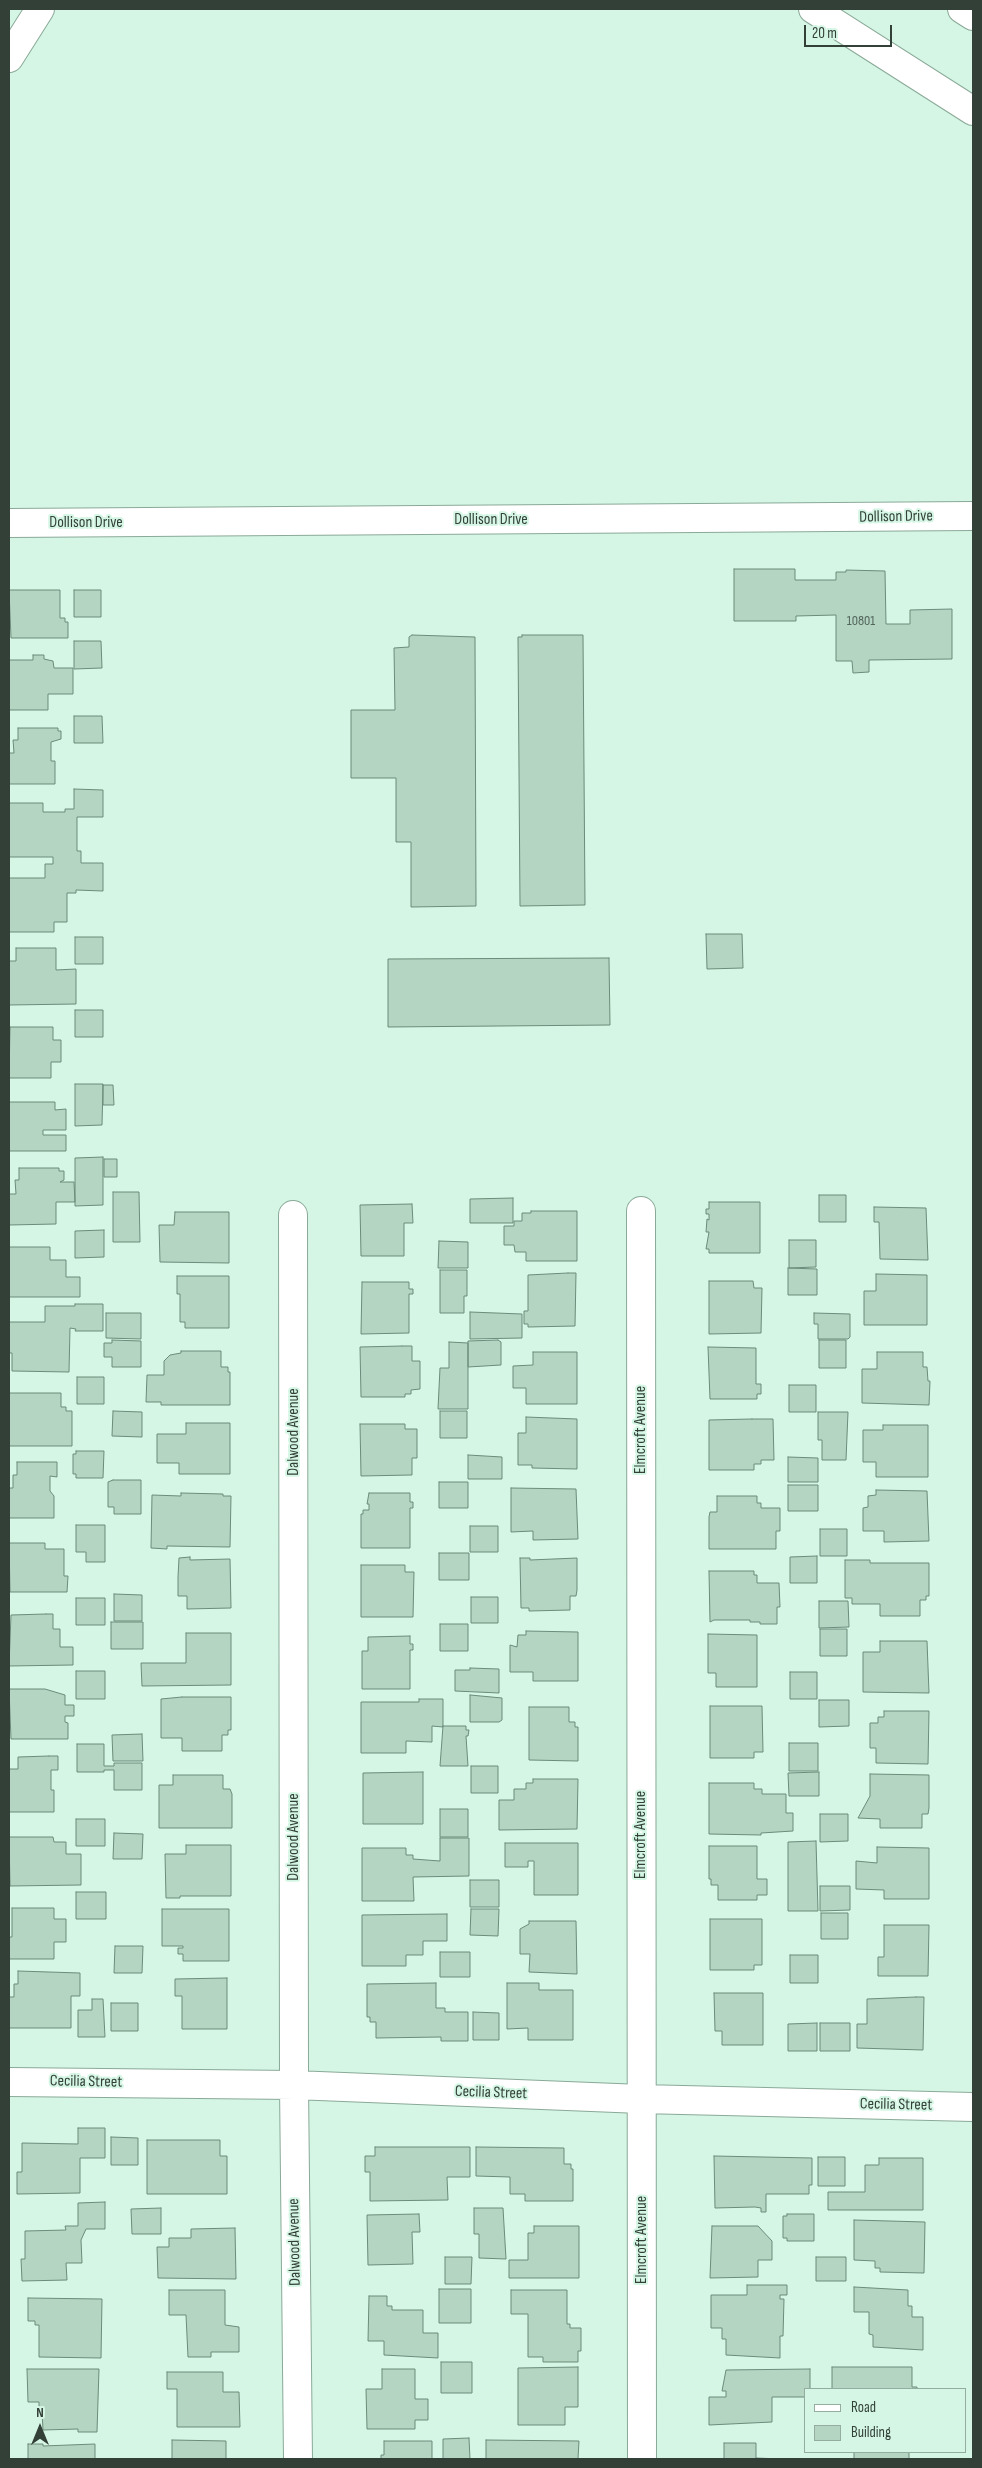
<!DOCTYPE html>
<html>
<head>
<meta charset="utf-8">
<style>
	body { margin:0 }
	#map { position:relative; width:982px; height:2468px; overflow:hidden; background:#d5f6e4; font-family:"Sofia Sans Condensed",sans-serif }
	canvas { display:block }
	.frame { position:absolute; inset:0; border:10px solid #324038; pointer-events:none }
	.legend { position:absolute; left:804px; top:2388px; width:162px; height:65px; box-sizing:border-box; background:#d5f6e4; border:1px solid #94ad9f; margin:0; padding:6px 9px; list-style:none; font-size:15px; color:#324038 }
	.legend li { display:flex; align-items:center; gap:10px; height:25px }
	.legend b { width:25px; border:1px solid #94ad9f }
	.north { position:absolute; left:15px; top:2403px; width:50px; height:50px; -webkit-text-stroke:4px #d5f6e4; paint-order:stroke; rotate:0deg; font-size:14px; font-weight:700; line-height:20px; text-align:center; color:#324038 }
	.north::after { content:''; display:block; margin:auto; width:18px; height:22px; background:#324038; clip-path:polygon(50% 0,100% 100%,50% 72%,0 100%) }
	.scale { position:absolute; left:804px; top:25px; width:88px; height:22px; box-sizing:border-box; border:2px solid #324038; border-top:0; padding-left:6px; font-size:15px; line-height:18px; white-space:nowrap; color:#324038; -webkit-text-stroke:4px #d5f6e4; paint-order:stroke }
</style>
</head>
<body>
<div id="map">
<canvas width="982" height="2468"></canvas>
<div class="frame"></div>
<ul class="legend">
<li><b style="height:6px;background:#fff"></b>Road</li>
<li><b style="height:14px;background:#b4d5c2"></b>Building</li>
</ul>
<div class="north">N</div>
<div class="scale">20 m</div>
</div>
<script>
const ctx = document.querySelector('canvas').getContext('2d');
ctx.lineJoin = 'round';
function fill(path, color) { ctx.fillStyle = color; ctx.fill(path, 'evenodd'); }
const shape = rows => new Path2D(rows.map(r => 'M' + r).join(''));
function stroke(path, color, width, dash) { ctx.strokeStyle = color; ctx.lineWidth = width; ctx.lineCap = dash ? 'butt' : 'round'; ctx.setLineDash(dash || []); ctx.stroke(path); }
function drawText(font, color, halo, rows, align = 'center') {
  ctx.font = font + ' "Sofia Sans Condensed",sans-serif'; ctx.lineWidth = 4; ctx.setLineDash([]); ctx.textBaseline = 'middle'; ctx.strokeStyle = halo; ctx.fillStyle = color; for (const [text, x, y, turn = 0] of rows) {
    ctx.save(); ctx.translate(x, y); ctx.rotate((+turn || 0) * Math.PI / 180); ctx.textAlign = isNaN(turn) ? turn : align; if (halo) ctx.strokeText(text, 0, 0); ctx.fillText(text, 0, 0); ctx.restore();
  }
}
const building = shape([
	[734,569,795,569,795,580,836,580,836,572,846,572,846,570,885,571,886,624,910,624,910,610,952,609,952,659,869,660,869,672,853,673,852,661,836,661,836,615,796,616,796,621,734,621,734,569],
	[9,590,60,590,60,618,65,618,65,622,68,622,68,638,11,638,9,590],
	[74,590,101,590,101,617,74,617,74,590],
	[412,635,475,637,476,906,411,907,411,842,396,842,396,778,351,778,351,710,395,710,394,648,409,647,409,637,412,635],
	[522,635,583,635,585,905,520,906,518,637,522,637,522,635],
	[74,641,101,641,102,668,74,669,74,641],
	[33,655,44,655,44,659,53,661,54,668,73,668,73,694,48,694,48,710,9,710,9,660,33,660,33,655],
	[74,716,102,716,103,743,74,743,74,716],
	[18,728,58,728,58,731,61,731,61,739,51,742,51,761,55,761,55,784,9,784,9,753,14,753,13,740,18,740,18,728],
	[74,789,103,790,103,817,77,817,77,851,81,851,81,863,103,863,103,891,76,890,76,893,67,893,67,922,54,922,54,932,9,932,9,878,45,878,45,864,53,864,53,857,9,857,9,803,43,803,43,812,65,812,65,809,74,809,74,789],
	[706,934,742,934,743,968,707,969,706,934],
	[75,937,103,937,103,964,75,964,75,937],
	[16,948,56,948,56,970,76,969,76,1004,9,1005,9,961,16,961,16,948],
	[609,958,610,1025,388,1027,388,959,609,958],
	[75,1010,103,1010,103,1037,75,1037,75,1010],
	[10,1027,53,1027,53,1040,61,1040,61,1062,51,1062,51,1078,9,1078,10,1027],
	[75,1084,103,1084,102,1125,75,1126,75,1084],
	[103,1085,113,1085,114,1105,103,1105,103,1085],
	[9,1102,55,1102,55,1110,66,1109,66,1130,43,1130,43,1135,66,1135,66,1151,9,1151,9,1102],
	[103,1157,103,1205,75,1206,75,1158,103,1157],
	[104,1159,117,1159,117,1177,104,1177,104,1159],
	[19,1168,59,1168,59,1171,64,1171,64,1180,60,1182,74,1182,75,1202,56,1202,56,1224,9,1225,9,1194,16,1194,15,1180,19,1180,19,1168],
	[113,1192,139,1192,140,1242,113,1242,113,1192],
	[819,1195,846,1195,846,1222,819,1222,819,1195],
	[513,1198,513,1223,470,1223,470,1199,513,1198],
	[709,1202,760,1202,760,1253,709,1253,709,1249,706,1249,709,1232,706,1232,707,1219,709,1220,709,1214,706,1214,706,1209,709,1209,709,1202],
	[412,1204,413,1223,404,1223,404,1256,361,1256,360,1205,412,1204],
	[874,1207,926,1208,928,1260,880,1259,879,1222,874,1222,874,1207],
	[531,1211,577,1211,577,1261,526,1261,526,1252,515,1252,514,1245,504,1245,504,1226,514,1226,514,1221,522,1221,522,1213,531,1213,531,1211],
	[175,1212,229,1212,229,1263,160,1262,159,1225,174,1225,175,1212],
	[104,1230,104,1257,75,1258,75,1231,104,1230],
	[789,1240,816,1240,816,1267,789,1268,789,1240],
	[439,1241,468,1242,468,1268,438,1268,439,1241],
	[9,1247,50,1247,50,1260,66,1260,66,1277,80,1277,80,1297,9,1297,9,1247],
	[788,1268,817,1269,817,1295,788,1295,788,1268],
	[440,1270,467,1270,467,1296,464,1296,464,1313,440,1313,440,1270],
	[568,1273,576,1273,575,1326,528,1327,528,1324,524,1324,524,1311,528,1311,528,1275,568,1273],
	[876,1274,927,1275,927,1325,864,1325,864,1291,876,1291,876,1274],
	[177,1276,229,1276,229,1328,185,1328,185,1322,180,1322,180,1294,177,1294,177,1276],
	[709,1281,753,1281,754,1288,762,1288,761,1333,709,1334,709,1281],
	[362,1282,409,1282,409,1289,413,1289,413,1294,409,1294,409,1333,361,1334,362,1282],
	[75,1304,103,1304,103,1331,75,1331,76,1329,70,1328,69,1372,12,1371,12,1353,9,1353,9,1322,45,1322,45,1306,75,1306,75,1304],
	[470,1312,522,1314,522,1338,470,1339,470,1312],
	[106,1313,141,1313,141,1339,106,1338,106,1313],
	[814,1313,850,1314,850,1337,848,1339,818,1339,818,1324,814,1324,814,1313],
	[112,1340,141,1341,141,1367,112,1367,112,1357,104,1357,104,1343,112,1343,112,1340],
	[498,1340,501,1342,501,1365,468,1367,468,1341,498,1340],
	[819,1340,846,1340,846,1368,819,1368,819,1340],
	[449,1342,468,1343,468,1409,438,1409,440,1368,449,1368,449,1342],
	[402,1346,412,1346,412,1361,420,1361,420,1389,411,1390,411,1394,405,1394,405,1397,361,1397,360,1347,402,1346],
	[708,1347,756,1348,756,1384,761,1384,761,1394,757,1394,757,1399,710,1399,708,1347],
	[181,1351,221,1351,221,1367,228,1367,228,1372,230,1372,230,1405,161,1405,161,1402,146,1402,147,1375,164,1375,164,1361,170,1355,181,1353,181,1351],
	[533,1352,577,1352,577,1404,526,1404,526,1388,513,1388,513,1366,533,1365,533,1352],
	[877,1352,923,1352,923,1367,927,1367,928,1381,930,1381,929,1405,862,1403,862,1369,877,1369,877,1352],
	[77,1377,104,1377,104,1404,77,1404,77,1377],
	[789,1385,816,1385,816,1412,789,1412,789,1385],
	[9,1393,61,1393,61,1407,66,1407,66,1411,72,1411,72,1446,9,1446,9,1393],
	[113,1411,142,1412,142,1437,112,1436,113,1411],
	[440,1411,467,1411,467,1438,440,1438,440,1411],
	[818,1412,848,1412,846,1460,822,1460,822,1440,818,1440,818,1412],
	[526,1417,577,1419,577,1469,532,1468,532,1465,518,1465,518,1433,526,1433,526,1417],
	[752,1419,773,1419,774,1460,761,1460,761,1464,754,1464,754,1470,709,1470,709,1420,752,1419],
	[186,1423,230,1423,230,1474,179,1474,179,1463,157,1463,157,1434,186,1434,186,1423],
	[360,1424,405,1424,405,1429,417,1429,417,1458,412,1458,412,1475,361,1476,360,1424],
	[883,1425,928,1425,928,1477,876,1477,876,1462,863,1462,863,1430,883,1430,883,1425],
	[76,1451,104,1451,103,1478,76,1478,76,1474,73,1474,73,1454,76,1454,76,1451],
	[468,1455,502,1457,502,1479,468,1479,468,1455],
	[788,1457,818,1458,818,1482,788,1482,788,1457],
	[17,1462,57,1462,57,1477,50,1476,50,1491,54,1496,54,1518,9,1518,9,1488,13,1488,13,1475,17,1475,17,1462],
	[113,1480,141,1480,141,1514,114,1514,114,1507,108,1507,108,1482,113,1480],
	[439,1482,468,1482,468,1508,439,1508,439,1482],
	[788,1485,818,1485,818,1511,788,1511,788,1485],
	[511,1488,576,1489,578,1539,533,1540,533,1531,511,1532,511,1488],
	[876,1490,927,1491,929,1541,884,1542,884,1531,863,1531,863,1508,868,1507,868,1496,876,1495,876,1490],
	[181,1493,223,1494,223,1496,231,1496,230,1547,167,1546,167,1549,151,1548,152,1495,181,1496,181,1493],
	[369,1493,410,1493,410,1502,413,1502,413,1508,410,1508,410,1548,361,1548,361,1514,363,1514,363,1510,369,1510,369,1504,367,1504,369,1493],
	[717,1496,757,1496,757,1503,761,1503,761,1508,780,1508,780,1531,776,1531,776,1549,709,1549,709,1517,710,1512,717,1512,717,1496],
	[76,1525,105,1525,105,1562,86,1562,86,1552,76,1552,76,1525],
	[470,1526,498,1526,498,1552,470,1552,470,1526],
	[820,1529,847,1529,847,1556,820,1556,820,1529],
	[9,1543,45,1543,45,1549,64,1549,64,1576,68,1576,67,1592,10,1592,9,1543],
	[439,1553,469,1553,469,1580,439,1580,439,1553],
	[817,1556,817,1583,790,1583,790,1557,817,1556],
	[190,1557,190,1560,230,1559,231,1608,187,1609,187,1596,178,1596,178,1577,179,1558,190,1557],
	[520,1558,530,1558,530,1560,577,1558,577,1590,576,1596,570,1596,570,1610,529,1611,529,1608,521,1608,520,1558],
	[845,1560,870,1560,870,1563,929,1563,929,1596,926,1596,926,1600,920,1600,920,1616,880,1616,880,1604,852,1604,852,1598,845,1598,845,1560],
	[361,1565,405,1565,405,1572,414,1572,413,1617,361,1617,361,1565],
	[709,1571,754,1571,754,1575,757,1575,757,1583,779,1583,780,1607,777,1607,777,1624,760,1624,760,1622,750,1622,750,1620,714,1620,710,1622,709,1571],
	[114,1594,142,1595,142,1621,114,1621,114,1594],
	[471,1597,498,1597,498,1623,471,1623,471,1597],
	[76,1598,105,1598,105,1625,76,1625,76,1598],
	[819,1601,848,1601,849,1627,819,1628,819,1601],
	[46,1614,53,1614,53,1629,60,1629,60,1647,73,1647,73,1665,9,1666,11,1615,46,1614],
	[111,1622,143,1622,143,1649,111,1649,111,1622],
	[440,1624,468,1624,468,1651,440,1651,440,1624],
	[820,1629,847,1629,847,1656,820,1656,820,1629],
	[526,1631,578,1632,578,1681,533,1681,533,1672,510,1672,510,1645,517,1647,518,1635,526,1635,526,1631],
	[186,1633,231,1633,231,1685,142,1686,141,1663,186,1663,186,1633],
	[708,1634,757,1635,757,1687,716,1687,716,1673,708,1673,708,1634],
	[410,1636,410,1644,413,1644,413,1650,410,1650,410,1689,362,1689,362,1651,368,1651,368,1637,410,1636],
	[880,1641,927,1641,929,1693,863,1692,863,1652,880,1652,880,1641],
	[470,1668,499,1669,499,1693,455,1691,455,1670,470,1670,470,1668],
	[76,1671,105,1671,105,1699,76,1699,76,1671],
	[790,1672,817,1672,817,1699,790,1699,790,1672],
	[9,1689,45,1689,65,1695,65,1705,74,1705,74,1716,65,1716,65,1722,68,1723,68,1739,11,1739,9,1689],
	[470,1695,502,1698,502,1720,499,1722,470,1722,470,1695],
	[182,1697,231,1697,231,1730,228,1730,228,1735,222,1735,222,1751,182,1751,182,1738,161,1738,161,1699,182,1697],
	[419,1699,443,1699,443,1727,432,1726,432,1742,406,1741,406,1753,361,1753,361,1702,419,1702,419,1699],
	[819,1700,849,1700,849,1726,819,1727,819,1700],
	[710,1706,762,1706,763,1752,754,1752,754,1758,710,1758,710,1706],
	[529,1707,569,1707,569,1722,575,1722,575,1727,578,1727,578,1761,529,1760,529,1707],
	[884,1711,929,1711,928,1764,876,1763,876,1748,870,1748,870,1723,878,1723,878,1717,884,1717,884,1711],
	[443,1726,466,1726,466,1730,469,1730,468,1736,466,1736,468,1766,440,1766,443,1726],
	[142,1734,143,1761,113,1761,112,1735,142,1734],
	[789,1743,818,1743,818,1771,789,1771,789,1743],
	[77,1744,104,1744,104,1766,114,1766,114,1763,142,1763,142,1790,114,1790,114,1770,104,1770,104,1772,77,1772,77,1744],
	[49,1756,58,1756,58,1770,51,1770,51,1790,54,1790,54,1812,9,1812,9,1769,18,1769,18,1757,49,1756],
	[471,1766,498,1766,498,1793,471,1793,471,1766],
	[423,1772,423,1824,363,1824,363,1773,423,1772],
	[819,1772,819,1796,789,1796,788,1773,819,1772],
	[870,1774,929,1775,929,1808,928,1814,922,1814,922,1828,880,1828,880,1819,858,1818,870,1796,870,1774],
	[173,1775,223,1775,223,1789,230,1789,232,1794,232,1828,159,1828,159,1785,173,1785,173,1775],
	[533,1779,578,1779,577,1829,499,1830,499,1800,514,1800,514,1789,526,1789,526,1783,533,1783,533,1779],
	[709,1783,754,1783,754,1789,762,1789,762,1794,786,1794,786,1813,793,1813,793,1831,761,1833,761,1835,709,1834,709,1783],
	[440,1809,468,1809,468,1837,440,1837,440,1809],
	[820,1814,848,1814,848,1841,820,1842,820,1814],
	[76,1819,105,1819,105,1846,76,1846,76,1819],
	[114,1833,143,1834,142,1859,113,1859,114,1833],
	[9,1837,53,1837,54,1842,66,1842,66,1854,81,1854,81,1885,10,1886,9,1837],
	[440,1838,469,1838,469,1876,413,1877,414,1901,362,1901,362,1848,406,1848,406,1855,413,1855,413,1859,440,1861,440,1838],
	[816,1841,818,1911,788,1911,788,1842,816,1841],
	[505,1843,578,1843,578,1895,534,1895,534,1861,528,1861,528,1867,505,1867,505,1843],
	[186,1845,231,1845,231,1896,180,1896,180,1898,166,1898,165,1854,186,1854,186,1845],
	[709,1846,757,1846,757,1879,767,1879,767,1895,757,1895,757,1900,718,1900,718,1885,711,1885,711,1879,709,1879,709,1846],
	[877,1847,929,1848,929,1899,884,1899,884,1890,856,1889,856,1861,877,1863,877,1847],
	[470,1880,499,1880,499,1907,470,1907,470,1880],
	[820,1886,850,1886,850,1910,820,1911,820,1886],
	[76,1892,106,1892,106,1919,76,1919,76,1892],
	[12,1908,54,1908,54,1919,66,1919,66,1942,54,1942,54,1959,9,1959,9,1937,12,1937,12,1908],
	[162,1909,229,1909,229,1961,183,1961,183,1954,178,1954,178,1948,183,1948,183,1946,162,1946,162,1909],
	[471,1909,499,1909,498,1936,470,1935,471,1909],
	[821,1913,848,1913,848,1939,821,1939,821,1913],
	[447,1914,447,1941,423,1941,423,1955,406,1955,406,1966,362,1966,362,1915,447,1914],
	[710,1919,762,1919,762,1965,754,1965,754,1970,710,1970,710,1919],
	[529,1921,576,1921,577,1974,529,1972,530,1954,520,1954,520,1929,529,1924,529,1921],
	[884,1925,929,1925,928,1976,878,1976,878,1957,884,1957,884,1925],
	[115,1946,143,1946,142,1973,114,1973,115,1946],
	[440,1952,470,1952,470,1977,440,1977,440,1952],
	[790,1955,818,1955,818,1983,790,1983,790,1955],
	[18,1971,80,1973,80,1996,71,1996,71,2028,9,2028,9,1997,14,1997,14,1984,18,1984,18,1971],
	[227,1978,227,2029,182,2029,182,1996,175,1996,175,1979,227,1978],
	[436,1983,436,2008,445,2008,445,2012,468,2012,468,2041,441,2041,441,2037,376,2038,376,2022,370,2022,370,2017,367,2017,367,1984,436,1983],
	[507,1983,539,1983,539,1990,573,1990,573,2040,528,2040,528,2028,507,2029,507,1983],
	[714,1993,763,1993,763,2045,722,2045,722,2031,715,2031,714,1993],
	[916,1997,924,1997,923,2050,857,2048,857,2024,867,2024,867,1999,916,1997],
	[92,1999,103,1999,105,2037,78,2037,78,2010,92,2010,92,1999],
	[111,2003,138,2003,138,2031,111,2031,111,2003],
	[473,2012,499,2013,499,2040,473,2040,473,2012],
	[817,2023,817,2051,788,2051,788,2024,817,2023],
	[820,2023,850,2023,850,2051,820,2051,820,2023],
	[78,2128,105,2128,105,2158,80,2158,80,2193,17,2194,17,2172,22,2172,22,2143,78,2144,78,2128],
	[111,2137,138,2138,138,2165,111,2165,111,2137],
	[147,2140,220,2140,220,2156,227,2156,227,2194,147,2194,147,2140],
	[375,2147,470,2147,470,2177,447,2177,448,2200,370,2201,370,2172,365,2172,365,2156,375,2156,375,2147],
	[476,2147,564,2148,564,2164,571,2164,571,2169,573,2169,573,2201,525,2201,525,2194,510,2194,510,2177,476,2176,476,2147],
	[714,2156,812,2158,812,2185,809,2185,809,2194,766,2194,766,2212,761,2212,761,2208,755,2207,715,2208,714,2156],
	[818,2157,845,2157,845,2186,818,2186,818,2157],
	[879,2158,923,2158,923,2210,828,2210,828,2192,865,2192,865,2165,879,2165,879,2158],
	[105,2202,105,2229,86,2229,81,2240,82,2263,66,2263,67,2280,22,2281,21,2259,25,2259,25,2231,66,2230,65,2226,78,2226,78,2203,105,2202],
	[161,2208,161,2234,132,2234,131,2209,161,2208],
	[474,2208,503,2208,506,2259,479,2258,479,2234,474,2234,474,2208],
	[419,2214,420,2232,412,2232,413,2264,368,2265,367,2215,419,2214],
	[787,2214,814,2214,814,2241,787,2241,787,2238,783,2238,783,2216,787,2216,787,2214],
	[854,2220,925,2222,924,2273,880,2272,880,2268,875,2268,875,2261,854,2260,854,2220],
	[534,2226,579,2226,579,2278,509,2278,509,2260,528,2260,528,2233,534,2233,534,2226],
	[712,2226,758,2226,772,2241,772,2260,758,2260,758,2277,710,2278,712,2226],
	[235,2228,236,2279,158,2278,157,2247,169,2247,169,2238,191,2238,191,2229,235,2228],
	[445,2257,472,2257,471,2284,445,2284,445,2257],
	[816,2257,846,2257,846,2281,816,2281,816,2257],
	[747,2285,787,2285,787,2295,780,2295,780,2299,784,2299,783,2336,780,2336,780,2358,726,2355,726,2339,722,2339,722,2328,711,2328,711,2295,747,2295,747,2285],
	[854,2287,908,2290,908,2306,912,2306,912,2317,923,2317,923,2350,873,2347,873,2335,869,2334,869,2312,854,2312,854,2287],
	[439,2289,471,2289,471,2323,439,2323,439,2289],
	[169,2290,225,2290,225,2325,239,2327,239,2352,211,2352,211,2357,188,2357,186,2315,169,2315,169,2290],
	[511,2290,567,2290,567,2324,570,2324,570,2328,581,2328,581,2351,578,2351,578,2362,543,2362,543,2357,528,2357,528,2314,511,2314,511,2290],
	[369,2296,387,2296,387,2306,392,2306,392,2310,423,2310,423,2333,438,2333,438,2358,384,2355,384,2341,368,2341,369,2296],
	[28,2298,102,2299,101,2358,39,2357,39,2325,35,2325,35,2321,28,2321,28,2298],
	[441,2362,472,2362,472,2393,441,2393,441,2362],
	[578,2367,578,2407,565,2407,565,2425,518,2425,518,2368,578,2367],
	[832,2367,912,2367,912,2387,917,2387,917,2389,832,2389,832,2367],
	[27,2369,99,2369,97,2432,78,2432,78,2429,43,2430,42,2413,39,2413,39,2402,28,2402,27,2369],
	[382,2369,415,2369,415,2399,428,2399,428,2420,415,2420,415,2429,367,2429,366,2389,382,2389,382,2369],
	[810,2369,810,2389,806,2389,806,2397,772,2397,772,2422,709,2425,709,2397,726,2397,726,2391,722,2391,726,2370,810,2369],
	[167,2372,223,2372,223,2392,239,2392,240,2427,177,2427,177,2389,167,2389,167,2372],
	[469,2438,470,2459,443,2459,443,2439,469,2438],
	[172,2440,226,2441,226,2459,172,2459,172,2440],
	[486,2440,579,2441,578,2459,486,2459,486,2440],
	[384,2441,432,2441,432,2459,381,2459,381,2455,384,2455,384,2441],
	[724,2443,756,2443,756,2458,781,2459,724,2459,724,2443],
	[28,2444,43,2444,43,2446,95,2444,95,2459,28,2459,28,2444],
	[854,2452,909,2452,909,2459,854,2459,854,2452]
]);
fill(building, '#b4d5c2');
stroke(building, '#6c8b7a', 1);
const street = shape([
	[9,523,973,516],
	[641,1211,642,2459],
	[293,1215,294,2085,298,2459],
	[9,2082,294,2085,641,2099,973,2107]
]);
const secondary = shape([
	[9,58,40,9]
]);
const primary = shape([
	[813,9,973,111],
	[962,9,973,16]
]);
stroke(street, '#8aa998', 30);
stroke(secondary, '#8aa998', 30);
stroke(primary, '#8aa998', 30);
stroke(street, '#fff', 28);
stroke(secondary, '#fff', 28);
stroke(primary, '#fff', 28);
drawText('14px', '#52655a', null, [
	["10801",861,621]
]);
drawText('16px', '#324038', '#d5f6e4', [
	["Dollison Drive",896,517,-1],
	["Dollison Drive",491,520],
	["Dollison Drive",86,523],
	["Elmcroft Avenue",641,1430,-90],
	["Dalwood Avenue",294,1432,-90],
	["Elmcroft Avenue",641,1835,-90],
	["Dalwood Avenue",294,1837,-90],
	["Cecilia Street",86,2082,1],
	["Cecilia Street",491,2093,2],
	["Cecilia Street",896,2105,1],
	["Elmcroft Avenue",642,2240,-90],
	["Dalwood Avenue",295,2242,-91]
]);
</script>
</body>
</html>
